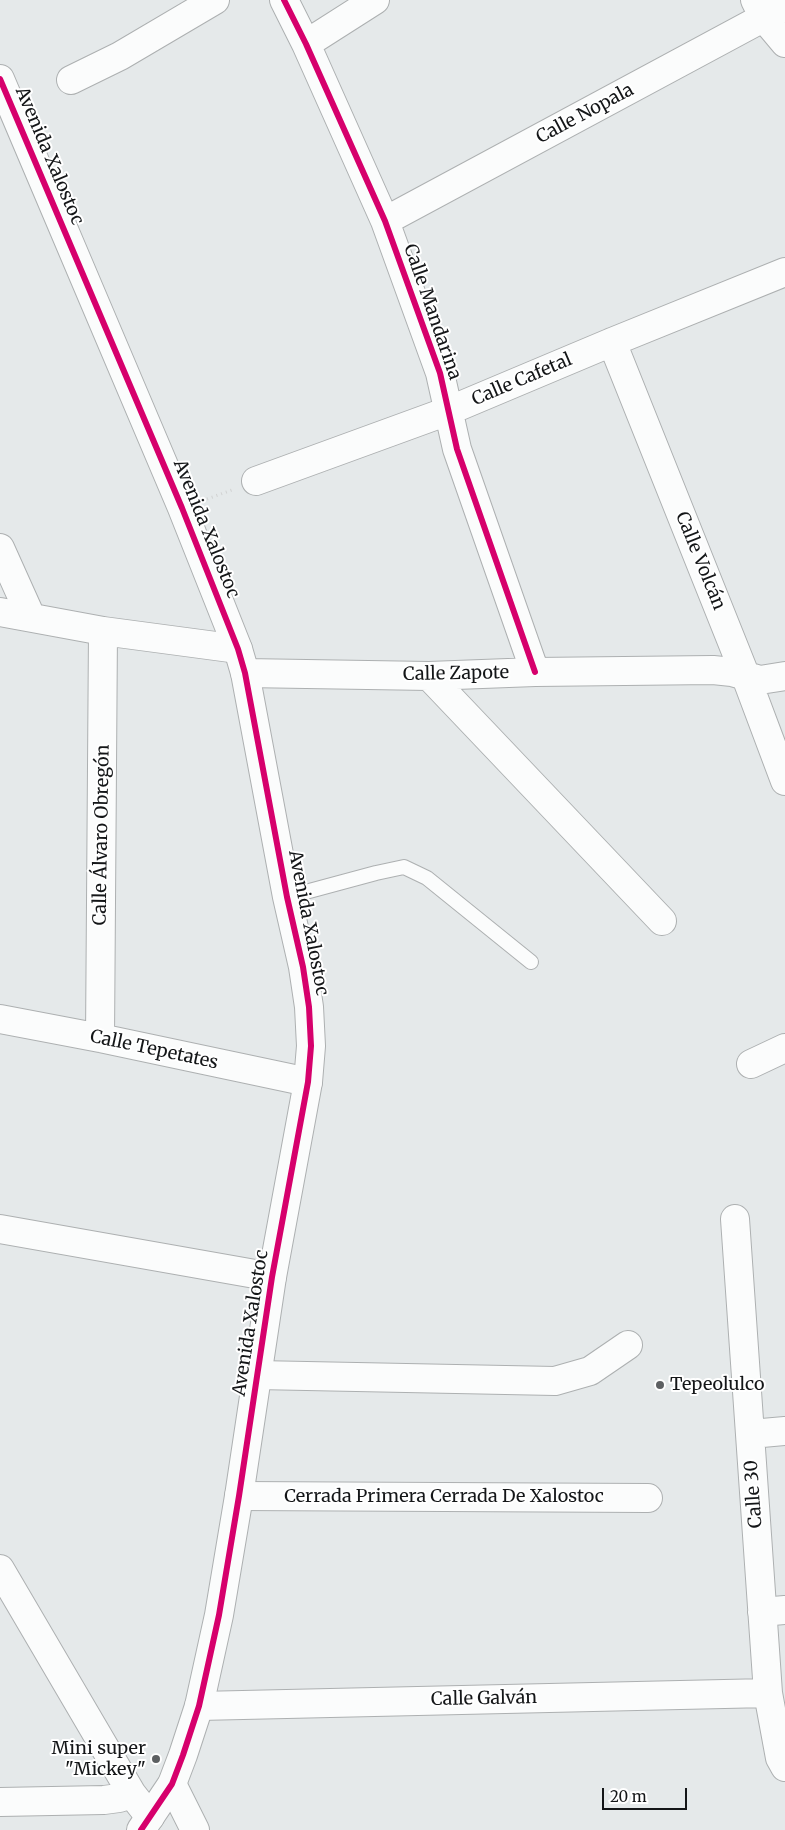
<!DOCTYPE html>
<html>
<head>
<meta charset="utf-8">
<style>
	body { margin:0 }
	#map { position:relative; width:785px; height:1830px; overflow:hidden; background:#e5e9ea; font-family:Merriweather,serif }
	canvas { display:block }
	.scale { position:absolute; left:602px; top:1788px; width:85px; height:22px; box-sizing:border-box; border:2px solid #141618; border-top:0; padding-left:6px; font-size:15px; line-height:18px; white-space:nowrap; color:#141618; -webkit-text-stroke:4px #fff; paint-order:stroke }
</style>
</head>
<body>
<div id="map">
<canvas width="785" height="1830"></canvas>
<div class="scale">20 m</div>
</div>
<script>
const ctx = document.querySelector('canvas').getContext('2d');
ctx.lineJoin = 'round';
const shape = rows => new Path2D(rows.map(r => 'M' + r).join(''));
function stroke(path, color, width, dash) { ctx.strokeStyle = color; ctx.lineWidth = width; ctx.lineCap = dash ? 'butt' : 'round'; ctx.setLineDash(dash || []); ctx.stroke(path); }
function drawText(font, color, halo, rows, align = 'center') {
  ctx.font = font + ' Merriweather,serif'; ctx.lineWidth = 4; ctx.setLineDash([]); ctx.textBaseline = 'middle'; ctx.strokeStyle = halo; ctx.fillStyle = color; for (const [text, x, y, turn = 0] of rows) {
    ctx.save(); ctx.translate(x, y); ctx.rotate((+turn || 0) * Math.PI / 180); ctx.textAlign = isNaN(turn) ? turn : align; if (halo) ctx.strokeText(text, 0, 0); ctx.fillText(text, 0, 0); ctx.restore();
  }
}
const lane = shape([
	[287,897,376,873,404,867,427,878,531,962]
]);
const street = shape([
	[284,0,306,44,385,221,440,373,457,449,535,672],
	[755,0,764,18,785,43],
	[306,44,375,0],
	[71,80,120,56,215,0],
	[385,221,785,6],
	[612,342,746,677,785,781],
	[256,481,448,411,612,342,785,272],
	[0,548,31,617],
	[0,612,103,631,238,649],
	[245,673,429,676,535,672,713,670,732,672,760,680,785,676],
	[429,676,662,921],
	[0,1019,100,1038,308,1082],
	[100,1038,103,631],
	[751,1064,785,1048],
	[735,1219,768,1693,780,1758,785,1767],
	[0,1229,272,1277],
	[257,1375,555,1381,590,1371,628,1345],
	[751,1434,785,1431],
	[239,1496,648,1498],
	[0,1569,132,1794,150,1817],
	[762,1612,785,1610],
	[199,1706,768,1693],
	[172,1784,195,1830],
	[0,1802,104,1800,119,1798,132,1794]
]);
const secondary = shape([
	[0,79,182,508,238,649,245,673,287,897,303,967,309,1007,311,1046,308,1082,272,1277,239,1496,219,1615,199,1706,183,1755,172,1784,141,1830]
]);
stroke(lane, '#adb0b1', 16);
stroke(street, '#adb0b1', 30);
stroke(secondary, '#adb0b1', 30);
stroke(shape([
	[207,499,232,490]
]), '#d1d2d2', 3, [1, 4]);
stroke(lane, '#fbfcfc', 14);
stroke(street, '#fbfcfc', 28);
stroke(secondary, '#fbfcfc', 28);
stroke(shape([
	[284,0,306,44,385,221,440,373,457,449,535,672],
	[0,79,182,508,238,649,245,673,287,897,303,967,309,1007,311,1046,308,1082,272,1277,239,1496,219,1615,199,1706,183,1755,172,1784,141,1830]
]), '#d6006c', 6);
for (const [x, y, r, color] of [
	[660,1385,5,"#5d6062"],
	[156,1759,5,"#5d6062"]
]) { const dot = new Path2D(); dot.arc(x, y, r, 0, 2 * Math.PI); ctx.fillStyle = color; ctx.fill(dot); stroke(dot, '#fff', 2); }
drawText('18px', '#141618', '#fff', [
	["Calle Nopala",585,114,-28],
	["Avenida Xalostoc",49,156,67],
	["Calle Mandarina",432,312,71],
	["Calle Cafetal",522,380,-23],
	["Avenida Xalostoc",206,529,68],
	["Calle Volcán",700,561,68],
	["Calle Zapote",456,674,-1],
	["Calle Álvaro Obregón",102,835,-89],
	["Avenida Xalostoc",308,923,79],
	["Calle Tepetates",154,1050,12],
	["Avenida Xalostoc",251,1323,-81],
	["Calle 30",754,1494,-94],
	["Cerrada Primera Cerrada De Xalostoc",444,1497],
	["Calle Galván",484,1699,-1]
]);
drawText('18px', '#141618', '#fff', [
	["Tepeolulco",670,1385],
	["Mini super",146,1749,"right"],
	["\"Mickey\"",146,1770,"right"]
], 'left');
</script>
</body>
</html>
